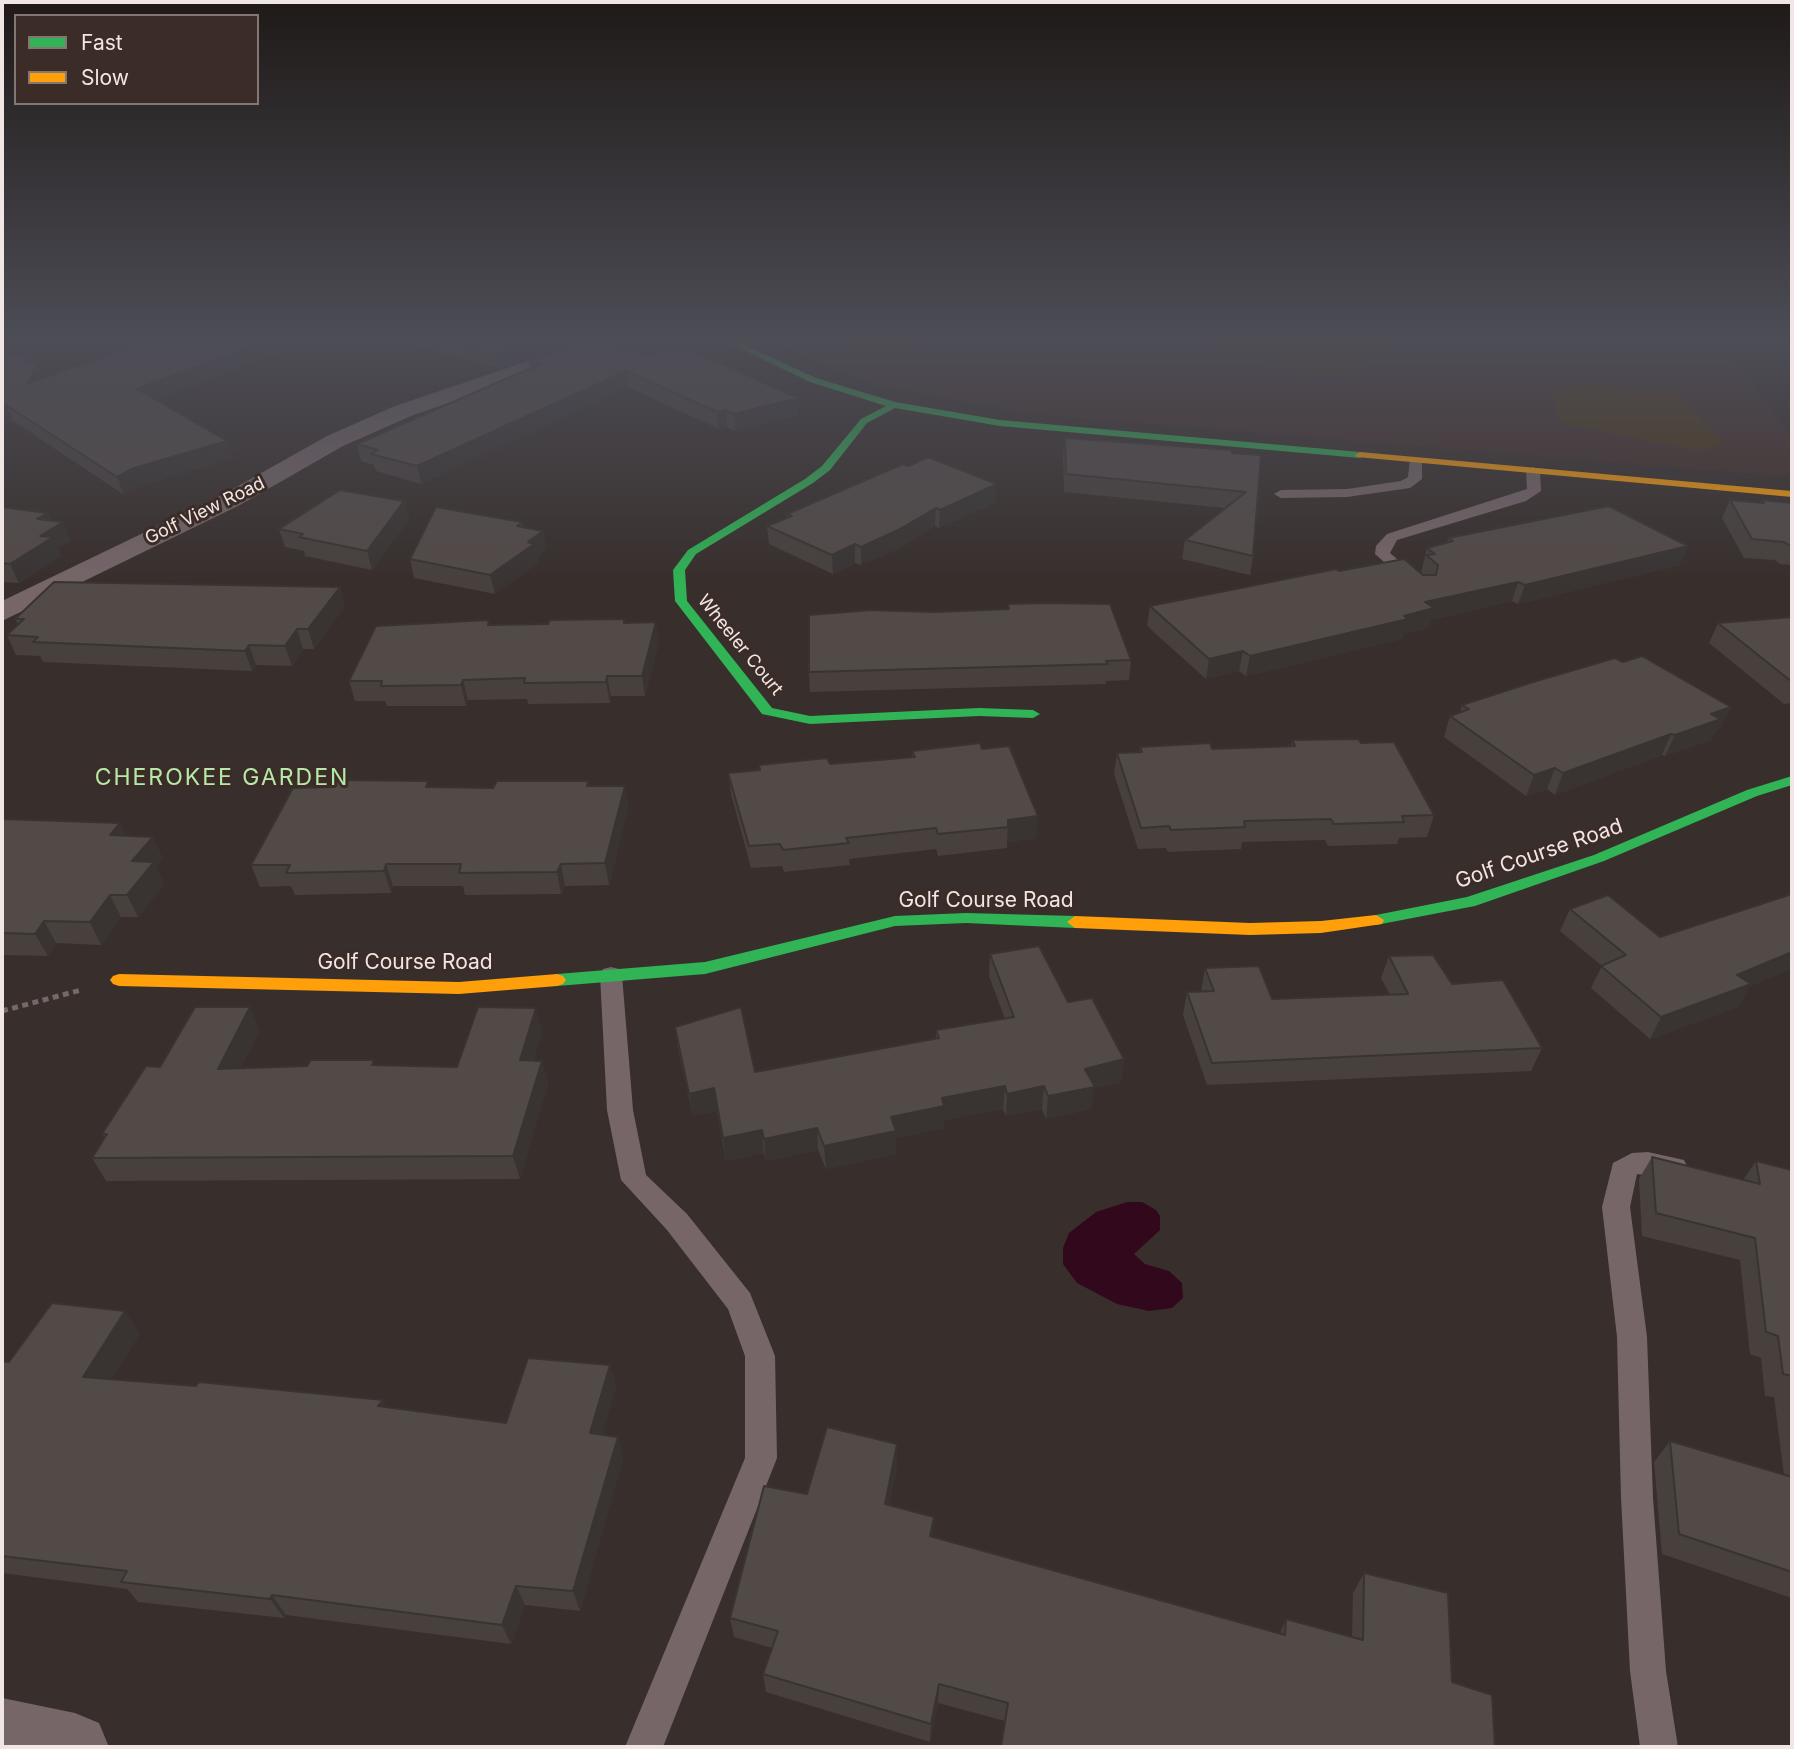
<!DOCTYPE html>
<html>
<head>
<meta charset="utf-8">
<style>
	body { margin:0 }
	#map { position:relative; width:1794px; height:1749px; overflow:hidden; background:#382f2c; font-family:Inter,sans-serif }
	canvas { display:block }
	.frame { position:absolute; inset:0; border:4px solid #f0e6e3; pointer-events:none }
	.legend { position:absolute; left:14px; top:14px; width:245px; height:91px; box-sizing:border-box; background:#3c2c28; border:2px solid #847673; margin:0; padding:9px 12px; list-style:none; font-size:21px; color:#f0e6e3 }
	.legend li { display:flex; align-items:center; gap:14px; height:35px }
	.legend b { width:35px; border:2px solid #847673 }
</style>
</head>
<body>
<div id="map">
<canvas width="1794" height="1749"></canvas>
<div class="frame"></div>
<ul class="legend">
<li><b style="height:9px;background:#30b455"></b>Fast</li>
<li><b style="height:9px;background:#ff9f0a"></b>Slow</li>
</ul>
</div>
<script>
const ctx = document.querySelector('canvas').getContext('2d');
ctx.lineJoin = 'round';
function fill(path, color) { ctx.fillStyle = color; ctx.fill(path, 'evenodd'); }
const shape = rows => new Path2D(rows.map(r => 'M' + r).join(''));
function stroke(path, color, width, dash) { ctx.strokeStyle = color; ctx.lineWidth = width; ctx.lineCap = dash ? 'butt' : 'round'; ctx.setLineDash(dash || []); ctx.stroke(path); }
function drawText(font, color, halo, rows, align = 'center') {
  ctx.font = font + ' Inter,sans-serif'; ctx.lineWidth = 6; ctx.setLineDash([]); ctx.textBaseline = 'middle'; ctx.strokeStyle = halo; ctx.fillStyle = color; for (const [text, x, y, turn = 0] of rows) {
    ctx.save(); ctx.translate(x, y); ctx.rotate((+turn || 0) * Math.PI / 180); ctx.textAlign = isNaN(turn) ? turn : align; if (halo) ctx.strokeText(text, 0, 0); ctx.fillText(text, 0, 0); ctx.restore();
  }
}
fill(shape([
	[766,341,1720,341,1792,439,1792,477,1030,414,869,383]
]), '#432f2a');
fill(shape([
	[835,341,966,341,868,356],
	[1185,341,1396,341,1338,378],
	[1593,384,1678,392,1723,445,1697,451,1560,423,1550,386]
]), '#4b3513');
fill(shape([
	[1127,1202,1142,1202,1156,1210,1160,1216,1160,1230,1134,1254,1145,1264,1169,1271,1182,1283,1183,1298,1172,1308,1149,1311,1117,1304,1077,1283,1063,1264,1063,1248,1069,1233,1096,1212]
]), '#32081d');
stroke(shape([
	[2,1011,81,990]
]), '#746968', 5, [6, 4.5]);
fill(shape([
	[1410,458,1422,461,1422,479,1410,488,1347,497,1281,498,1274,494,1281,490,1347,489,1401,481,1408,477,1410,458],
	[1533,467,1540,471,1541,491,1526,501,1397,540,1390,553,1417,576,1417,582,1407,582,1375,554,1376,546,1387,534,1527,489,1526,471,1533,467],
	[611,967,619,969,622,975,633,1110,646,1175,687,1214,750,1293,775,1356,777,1458,663,1747,625,1747,745,1458,745,1356,728,1309,667,1230,621,1180,607,1110,600,975,603,969,611,967],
	[1648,1152,1684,1160,1688,1168,1684,1176,1675,1179,1637,1174,1630,1207,1647,1337,1653,1498,1666,1671,1678,1747,1640,1747,1630,1671,1621,1498,1617,1337,1602,1207,1613,1163,1632,1153,1648,1152]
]), '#766668');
fill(shape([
	[587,341,617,341,614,345,411,416,343,446,240,505,2,621,2,601,222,495,327,436,395,406,587,341],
	[2,1698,75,1713,99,1723,109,1747,2,1747,2,1698]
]), '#766668');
fill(shape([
	[725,341,736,341,816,378,895,402,1000,420,1360,452,1365,455,1360,458,1000,426,895,408,867,423,830,470,813,483,696,554,685,570,687,601,772,708,810,716,979,708,1033,710,1040,714,1033,718,979,716,810,724,762,714,675,601,673,570,688,550,805,479,822,466,861,419,886,406,810,382,725,341],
	[1792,776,1792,785,1757,796,1604,861,1475,906,1376,925,1368,920,1376,915,1467,897,1594,855,1747,790,1792,776],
	[966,913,1075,916,1083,922,1075,928,966,923,895,926,705,974,557,986,551,984,548,980,551,976,557,974,705,962,895,916,966,913]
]), '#30b455');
fill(shape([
	[1360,452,1792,491,1792,497,1357,457,1355,455,1360,452],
	[1376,915,1384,920,1382,924,1321,933,1250,935,1075,928,1067,922,1075,916,1250,923,1321,921,1376,915],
	[119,974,459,982,557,974,563,976,566,980,563,984,557,986,459,994,119,986,113,984,110,980,113,976,119,974]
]), '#ff9f0a');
fill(shape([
	[148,341,308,341,157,400,233,458,137,487,123,494,13,421,2,426,2,351,11,356,34,361,47,376],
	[396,341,564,341,565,346,499,368],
	[644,355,798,398,798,415,735,431,727,427,719,429,628,387,421,484,376,471,374,465,361,461,357,444,530,368,528,361],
	[1065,438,1261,455,1253,556,1250,575,1182,559,1185,540,1225,508,1064,492,1063,455],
	[1730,500,1761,503,1762,500,1792,503,1792,565,1780,564,1775,560,1744,558,1722,518],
	[404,501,409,519,372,570,305,556,304,551,285,547,279,529],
	[996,502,939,528,935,526,898,549,861,565,855,563,833,574,769,544,767,526,787,518,787,514],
	[2,507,51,521,71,541,58,548,61,556,19,583,2,582],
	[522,522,523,527,543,531,546,549,537,557,538,563,495,594,414,578,410,559],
	[1448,538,1680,565,1518,604,1512,601,1431,620,1428,628,1403,634,1402,639,1246,676,1239,671,1206,679,1147,626,1150,606,1339,571,1421,573,1427,548,1447,543],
	[1008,604,1131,660,1129,680,1106,681,1106,684,810,692,809,672,934,612,1008,609],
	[345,606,314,649,303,649,292,666,256,665,252,671,43,662,40,656,16,655,7,635,18,624,15,619],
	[1792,617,1792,703,1784,704,1709,643,1718,623],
	[624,623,659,642,645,696,611,696,610,703,528,704,527,699,468,700,466,706,387,706,385,701,355,701,349,681,490,625],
	[1462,705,1721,728,1717,729,1711,740,1665,756,1662,755,1555,795,1547,789,1526,796,1444,737,1450,716,1460,712],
	[1292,740,1361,743,1434,815,1427,837,1399,838,1397,844,1328,846,1325,840,1242,842,1241,849,1168,852,1166,848,1138,849,1114,774,1117,753,1139,753,1140,747,1212,749,1291,746],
	[982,749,1036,838,1007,842,1007,848,938,856,936,849,849,859,850,865,784,872,782,866,751,868,731,794,728,773,759,770,759,765,830,764,912,757,912,751],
	[588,781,589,786,625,786,628,807,609,885,565,886,561,894,465,895,463,886,393,886,391,893,295,895,291,886,260,887,251,865,333,787,493,788],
	[2,819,120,823,126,836,163,858,156,866,164,884,138,917,121,917,101,945,56,943,48,956,2,955],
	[1570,909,1660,937,1749,987,1738,1007,1650,1039,1591,988,1602,966,1560,931],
	[990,954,1068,1002,1124,1059,1121,1082,1094,1088,1091,1109,1046,1119,1042,1109,1006,1116,1003,1109,944,1120,944,1128,896,1138,896,1154,826,1169,818,1150,766,1161,764,1153,726,1161,717,1111,693,1116,678,1049,675,1027,755,1072,936,1038,936,1030,1005,1019,989,976],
	[1389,956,1452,984,1542,1048,1531,1071,1207,1085,1183,1015,1187,992,1201,992,1205,968,1272,999,1390,995,1381,978],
	[260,1030,240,1068,377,1065,457,1067,542,1031,533,1061,548,1083,520,1179,106,1181,92,1158,105,1138,102,1134,160,1067],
	[1652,1157,1743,1180,1756,1161,1792,1170,1792,1598,1662,1554,1654,1462,1670,1441,1784,1475,1774,1397,1765,1396,1761,1358,1750,1354,1740,1260,1642,1236,1639,1179],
	[140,1333,111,1379,383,1400,386,1408,506,1423,610,1365,616,1387,602,1435,618,1437,623,1458,580,1611,525,1605,511,1644,286,1615,284,1618,138,1602,127,1589,2,1573,2,1361,9,1362],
	[897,1465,889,1505,933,1537,1280,1633,1286,1619,1352,1638,1353,1593,1364,1573,1452,1682,1005,1721,938,1703,930,1742,766,1692,763,1674,772,1648,734,1637,730,1618,807,1494]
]), '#47403d');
fill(shape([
	[264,341,308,341,143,405,137,389],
	[530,341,564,341,565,346,499,368,496,352],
	[31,354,37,367,40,360,47,376,28,383,27,362],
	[626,371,628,387,421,484,417,466],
	[798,398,798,415,735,431,734,414],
	[6,405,13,421,2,426,2,406],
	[726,410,727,427,719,429,717,412],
	[227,441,233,458,137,487,123,494,117,477,131,469],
	[997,484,996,502,939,528,940,510],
	[404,501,409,519,372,570,367,551],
	[936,508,935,526,898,549,861,565,861,547],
	[48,513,54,527,63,522,71,541,58,548,61,556,19,583,10,564,37,519],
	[543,531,546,549,537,557,538,563,495,594,490,575],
	[855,544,855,563,833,574,832,555],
	[1688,546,1680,565,1518,604,1525,585],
	[1518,582,1512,601,1431,620,1428,628,1403,634,1402,639,1246,676,1250,656,1425,602],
	[340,587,345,606,314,649,308,629],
	[656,622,659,642,645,696,642,676],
	[297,629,303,649,292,666,285,646],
	[249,645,256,665,252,671,245,651],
	[1243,651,1239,671,1206,679,1209,659],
	[607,676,611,696,610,703,606,682],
	[463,680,468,700,466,706,461,685],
	[1731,707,1721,728,1717,729,1711,740,1665,756,1675,735,1711,714],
	[1671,734,1662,755,1555,795,1563,773],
	[1555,768,1547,789,1526,796,1534,775],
	[625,786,628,807,609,885,605,863],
	[1038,816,1036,838,1007,842,1008,820],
	[120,823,131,845,110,835],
	[153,837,163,858,156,866,164,884,138,917,127,895,132,861],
	[386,864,393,886,391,893,384,871],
	[561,864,565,886,561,894,557,872],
	[110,895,121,917,101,945,90,922],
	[44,921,56,943,48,956,35,934],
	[1792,952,1792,969,1749,987,1738,1007,1650,1039,1661,1017,1737,975],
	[250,1007,260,1030,229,1092,218,1069],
	[536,1008,542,1031,526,1083,520,1060],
	[1124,1059,1121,1082,1094,1088,1091,1109,1046,1119,1048,1096,1085,1069],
	[542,1061,548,1083,520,1179,513,1156],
	[1005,1086,1003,1109,944,1120,944,1128,896,1138,896,1154,826,1169,824,1146,891,1117,942,1098],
	[1044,1086,1042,1109,1006,1116,1007,1094],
	[714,1088,717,1111,693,1116,689,1094],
	[817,1128,818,1150,766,1161,764,1139],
	[762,1130,764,1153,726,1161,723,1138],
	[125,1311,140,1333,99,1398,83,1377],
	[610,1365,616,1387,597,1454,590,1433],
	[383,1400,393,1421,378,1406],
	[618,1437,623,1458,580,1611,573,1591],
	[897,1444,897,1465,885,1524,885,1504],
	[934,1517,933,1538,930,1536],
	[516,1586,525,1605,511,1644,502,1625],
	[272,1595,286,1615,284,1618,270,1599],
	[939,1684,938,1703,930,1742,931,1724]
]), '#393432');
const building = shape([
	[148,341,264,341,137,389,227,441,131,469,117,477,6,405,2,406,2,351,9,351,6,356,31,354,27,362,40,360,28,383,148,341],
	[451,341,530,341,496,352,451,341],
	[587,341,598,341,644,355,675,348,687,353,694,352,798,398,734,414,726,410,717,412,626,371,417,466,371,454,378,450,357,444,540,364,528,361,587,341],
	[1065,438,1232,450,1232,453,1261,455,1253,556,1185,540,1246,492,1066,474,1065,438],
	[928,457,997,484,940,510,936,508,898,530,861,547,855,544,832,555,767,526,792,516,787,514,903,464,909,466,928,457],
	[340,490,404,501,367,551,299,537,303,534,279,529,340,490],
	[1730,500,1764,503,1762,500,1792,503,1792,546,1789,545,1784,542,1752,539,1730,500],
	[1609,506,1688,546,1525,585,1518,582,1425,602,1434,608,1404,616,1408,619,1250,656,1243,651,1209,659,1150,606,1336,569,1339,571,1404,559,1423,575,1436,575,1438,565,1426,555,1435,554,1427,548,1453,541,1448,538,1609,506],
	[2,507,48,513,37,519,63,522,40,536,53,537,10,564,2,563,2,507],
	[436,507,522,522,517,526,543,531,528,542,534,544,490,575,410,559,436,507],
	[54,582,340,587,308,629,297,629,285,646,249,645,245,651,33,642,38,637,7,635,24,619,15,619,54,582],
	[1046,603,1110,604,1131,660,1106,661,1108,664,809,672,809,615,871,610,934,612,1009,609,1008,604,1046,603],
	[1792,617,1792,682,1718,623,1792,617],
	[624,619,624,623,656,622,642,676,607,676,606,682,524,683,525,678,463,680,461,685,381,686,382,681,349,681,376,626,489,620,488,625,548,624,550,620,624,619],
	[1642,656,1731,707,1711,714,1721,719,1675,735,1671,734,1563,773,1555,768,1534,775,1450,716,1469,709,1462,705,1533,682,1615,658,1623,662,1642,656],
	[1358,739,1361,743,1394,742,1434,815,1402,816,1404,822,1334,824,1331,819,1244,821,1245,827,1171,830,1169,826,1141,828,1117,753,1142,752,1140,747,1210,743,1212,749,1295,746,1292,740,1358,739],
	[980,743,982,749,1009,746,1038,816,1008,820,1008,827,938,834,936,828,846,838,849,843,783,850,780,844,749,846,728,773,760,770,759,765,827,758,830,764,915,757,912,751,980,743],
	[336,780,428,781,426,787,493,788,497,781,588,781,587,786,625,786,605,863,561,864,557,872,459,873,461,864,386,864,384,871,286,873,290,865,251,865,293,788,333,787,336,780],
	[2,819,120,823,110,835,153,837,132,861,154,862,127,895,110,895,90,922,44,921,35,934,2,933,2,819],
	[1792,894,1792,952,1737,975,1751,984,1661,1017,1601,966,1626,955,1570,909,1608,895,1660,937,1792,894],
	[1039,946,1068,1002,1092,998,1124,1059,1085,1069,1095,1087,1048,1096,1044,1086,1007,1094,1005,1086,942,1098,944,1106,891,1117,896,1131,824,1146,817,1128,764,1139,762,1130,723,1138,714,1088,689,1094,675,1027,741,1007,755,1072,939,1038,936,1030,1014,1017,990,954,1039,946],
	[1433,955,1452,984,1503,980,1542,1048,1212,1063,1187,992,1214,991,1205,968,1259,966,1272,999,1408,994,1389,956,1433,955],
	[195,1007,250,1007,218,1069,307,1066,311,1060,374,1060,372,1065,457,1067,478,1007,536,1008,520,1060,542,1061,513,1156,92,1158,107,1134,102,1134,146,1066,160,1067,195,1007],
	[1652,1157,1760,1184,1756,1161,1792,1170,1792,1381,1792,1376,1783,1374,1778,1336,1766,1332,1755,1238,1656,1213,1652,1157],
	[52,1303,125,1311,83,1377,196,1386,199,1382,383,1400,378,1406,506,1423,528,1358,610,1365,590,1433,618,1437,573,1591,516,1586,502,1625,272,1595,270,1599,121,1582,127,1571,2,1556,2,1361,9,1362,52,1303],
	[827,1427,897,1444,885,1504,934,1517,930,1536,1285,1635,1286,1619,1363,1640,1364,1573,1448,1593,1452,1682,1492,1695,1495,1747,1001,1747,1008,1703,939,1684,931,1724,763,1674,778,1631,730,1618,764,1486,807,1494,827,1427],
	[1670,1441,1792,1477,1792,1572,1679,1534,1670,1441]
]);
fill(building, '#524a47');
stroke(building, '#393432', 2);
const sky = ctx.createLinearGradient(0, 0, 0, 586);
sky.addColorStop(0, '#1f1a18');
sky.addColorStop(0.58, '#4d4d56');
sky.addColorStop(1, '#4d4d5600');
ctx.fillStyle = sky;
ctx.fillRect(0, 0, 1794, 586);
drawText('18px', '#f0e6e3', '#3c2c28', [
	["Golf View Road",205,511,-26],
	["Wheeler Court",740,645,51]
]);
drawText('21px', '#f0e6e3', '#3c2c28', [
	["Golf Course Road",1539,854,-19],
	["Golf Course Road",986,901],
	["Golf Course Road",405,963]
]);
ctx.letterSpacing = '2px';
drawText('23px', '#b6e8a8', '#3c2c28', [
	["CHEROKEE GARDEN",222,778]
]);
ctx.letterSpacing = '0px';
</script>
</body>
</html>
